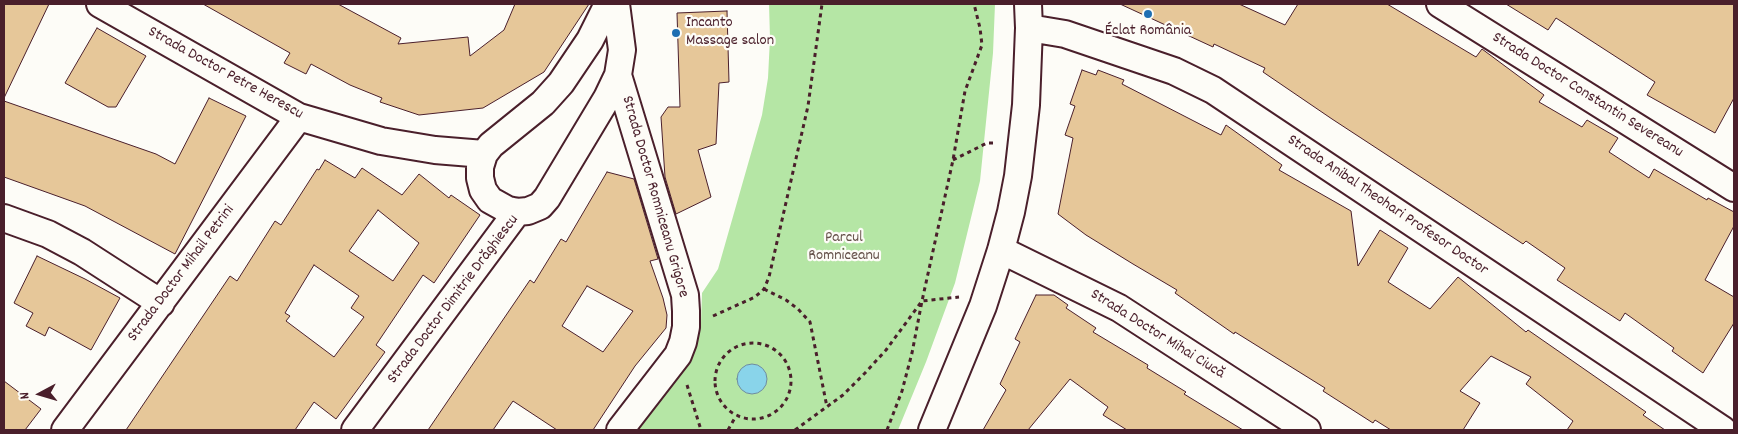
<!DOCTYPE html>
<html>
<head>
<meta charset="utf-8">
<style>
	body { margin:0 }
	#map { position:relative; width:1738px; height:434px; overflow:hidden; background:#fdfcf7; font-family:Dekko,sans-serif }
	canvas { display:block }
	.frame { position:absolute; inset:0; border:5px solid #4a1f2b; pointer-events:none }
	.north { position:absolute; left:15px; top:369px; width:50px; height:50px; -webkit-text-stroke:4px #fdfcf7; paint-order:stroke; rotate:264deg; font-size:14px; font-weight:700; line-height:20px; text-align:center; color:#4a1f2b }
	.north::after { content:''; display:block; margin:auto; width:18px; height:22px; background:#4a1f2b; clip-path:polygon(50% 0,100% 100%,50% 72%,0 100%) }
</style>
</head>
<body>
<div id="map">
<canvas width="1738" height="434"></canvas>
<div class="frame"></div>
<div class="north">N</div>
</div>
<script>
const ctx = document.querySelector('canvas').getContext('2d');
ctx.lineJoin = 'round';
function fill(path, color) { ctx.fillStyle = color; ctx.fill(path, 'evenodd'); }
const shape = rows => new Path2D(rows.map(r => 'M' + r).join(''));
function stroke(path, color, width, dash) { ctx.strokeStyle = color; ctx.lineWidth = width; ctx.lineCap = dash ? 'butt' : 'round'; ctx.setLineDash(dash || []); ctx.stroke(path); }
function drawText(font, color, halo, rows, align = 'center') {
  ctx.font = font + ' Dekko,sans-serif'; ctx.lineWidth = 4.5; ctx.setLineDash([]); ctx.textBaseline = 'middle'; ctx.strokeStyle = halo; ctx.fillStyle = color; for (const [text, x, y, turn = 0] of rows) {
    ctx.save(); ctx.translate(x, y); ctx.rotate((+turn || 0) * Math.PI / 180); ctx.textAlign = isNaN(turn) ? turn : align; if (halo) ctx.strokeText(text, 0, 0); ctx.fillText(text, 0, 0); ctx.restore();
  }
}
fill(shape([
	[769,4,995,4,993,53,980,181,955,283,926,362,898,430,637,430,669,388,689,355,701,323,702,293,718,269,762,115,768,78,770,38]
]), '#b5e6a5');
const water = shape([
	'737 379a15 15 0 1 1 30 0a15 15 0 1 1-30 0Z'
]);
fill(water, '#89d4ea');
stroke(water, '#708c9e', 1);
const building = shape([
	[4,4,49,4,4,98,4,4],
	[203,4,338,4,401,38,398,44,468,37,470,56,504,30,515,4,589,4,544,72,483,108,419,115,380,102,382,98,350,85,311,64,306,74,284,63,290,53,203,4],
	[1120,4,1239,4,1285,25,1298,4,1387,4,1476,57,1482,49,1544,95,1539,102,1582,127,1587,120,1618,138,1609,152,1649,178,1654,169,1707,200,1708,198,1734,212,1734,226,1705,280,1734,297,1734,323,1703,373,1672,351,1674,348,1625,313,1620,321,1557,280,1565,268,1526,241,1523,244,1520,242,1332,119,1263,72,1265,68,1214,44,1213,47,1120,4],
	[1506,4,1734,4,1734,98,1715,133,1647,95,1655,82,1556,18,1548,30,1506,4],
	[727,11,729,82,719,83,716,144,698,150,711,197,676,214,665,177,661,117,668,107,680,107,677,13,727,11],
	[97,28,146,56,116,107,108,107,65,83,97,28],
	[1082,70,1096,75,1098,70,1124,80,1122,84,1221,135,1226,125,1282,165,1279,170,1351,211,1358,266,1380,230,1408,248,1388,282,1430,309,1458,277,1526,332,1528,330,1646,412,1643,415,1665,430,1567,430,1573,421,1526,384,1531,377,1491,356,1460,391,1480,403,1463,430,1391,430,1375,420,1373,423,1323,391,1325,388,1235,332,1234,334,1175,293,1177,290,1133,264,1086,235,1058,214,1073,138,1065,135,1075,106,1070,104,1082,70],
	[209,98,246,116,175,254,85,206,4,177,4,101,156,154,175,164,209,98],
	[325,160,355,178,362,168,402,195,419,174,449,198,451,195,480,215,434,283,423,275,376,345,385,352,336,419,314,402,295,430,126,430,230,276,237,281,275,221,281,225,317,169,319,170,325,160],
	[378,210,419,243,393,281,349,251,378,210],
	[314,265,359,296,351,308,364,317,334,357,286,321,290,316,285,313,314,265],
	[607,172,634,179,658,259,650,261,663,298,667,315,666,328,635,366,593,430,557,430,513,401,493,430,428,430,530,280,534,283,561,239,566,242,607,172],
	[587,286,633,311,603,352,562,326,587,286],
	[37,256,85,279,120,298,91,350,49,327,45,336,26,326,33,313,14,303,37,256],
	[1036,295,1054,295,1068,305,1066,308,1096,328,1093,332,1148,365,1147,368,1186,392,1184,394,1243,430,1127,430,1103,415,1108,407,1070,379,1028,430,983,430,1006,390,1000,384,1020,342,1015,339,1036,295],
	[4,381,41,409,25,430,4,430,4,381]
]);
fill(building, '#e6c799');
stroke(building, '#4a1f2b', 1);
const minor = shape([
	[100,4,299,117,381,141,435,150,484,154],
	[608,4,590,40,561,83,543,103,491,145,484,154,480,167,480,178,483,190,490,200,508,210,517,212,528,211,540,206,547,198,607,98,618,75],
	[616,4,622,50,618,75,685,295,686,311,686,327,683,342,678,355,620,430],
	[1440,4,1734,188],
	[1029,28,1065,34,1174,71,1213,90,1723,430],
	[4,218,48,234,82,252,161,303],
	[1001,250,1119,308,1307,430],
	[65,430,299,117],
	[355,430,517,212],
	[932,430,983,306,1001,250,1011,212,1018,176,1026,105,1029,28,1028,4]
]);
stroke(minor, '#4a1f2b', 30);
stroke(shape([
	[953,160,987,143,994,143],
	[764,289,786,300,798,309,810,322,827,407],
	[713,316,755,297,764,289,769,277,808,106,822,4],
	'715 381a38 38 0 1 1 76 0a38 38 0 1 1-76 0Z',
	[687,385,701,430],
	[728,430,736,416],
	[795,430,843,395,865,373,886,350,922,301,959,297],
	[887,430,902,391,912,353,922,301,953,160,965,91,982,45,980,28,974,4]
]), '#4a1f2b', 3, [4, 4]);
stroke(minor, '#fdfcf7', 26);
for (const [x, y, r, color] of [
	[1148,14,5,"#1f6fb2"],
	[676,33,5,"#1f6fb2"]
]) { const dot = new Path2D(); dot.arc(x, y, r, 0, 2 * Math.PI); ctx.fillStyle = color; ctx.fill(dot); stroke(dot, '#fdfcf7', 2); }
drawText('16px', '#4a1f2b', '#fdfcf7', [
	["Incanto",686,24],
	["Massage salon",686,42],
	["Éclat România",1148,32,"center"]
], 'left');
drawText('16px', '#4a1f2b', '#fdfcf7', [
	["Strada Doctor Petre Herescu",225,74,29],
	["Strada Doctor Constantin Severeanu",1587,96,32],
	["Strada Doctor Romniceanu Grigore",654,197,74],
	["Strada Anibal Theohari Profesor Doctor",1387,206,34],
	["Strada Doctor Mihail Petrini",182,274,-53],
	["Strada Doctor Dimitrie Drăghiescu",454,300,-53],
	["Strada Doctor Mihai Ciucă",1157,335,32]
]);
drawText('16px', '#65514a', '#fdfcf7', [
	["Parcul",844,239],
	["Romniceanu",844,257]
]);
</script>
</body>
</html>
